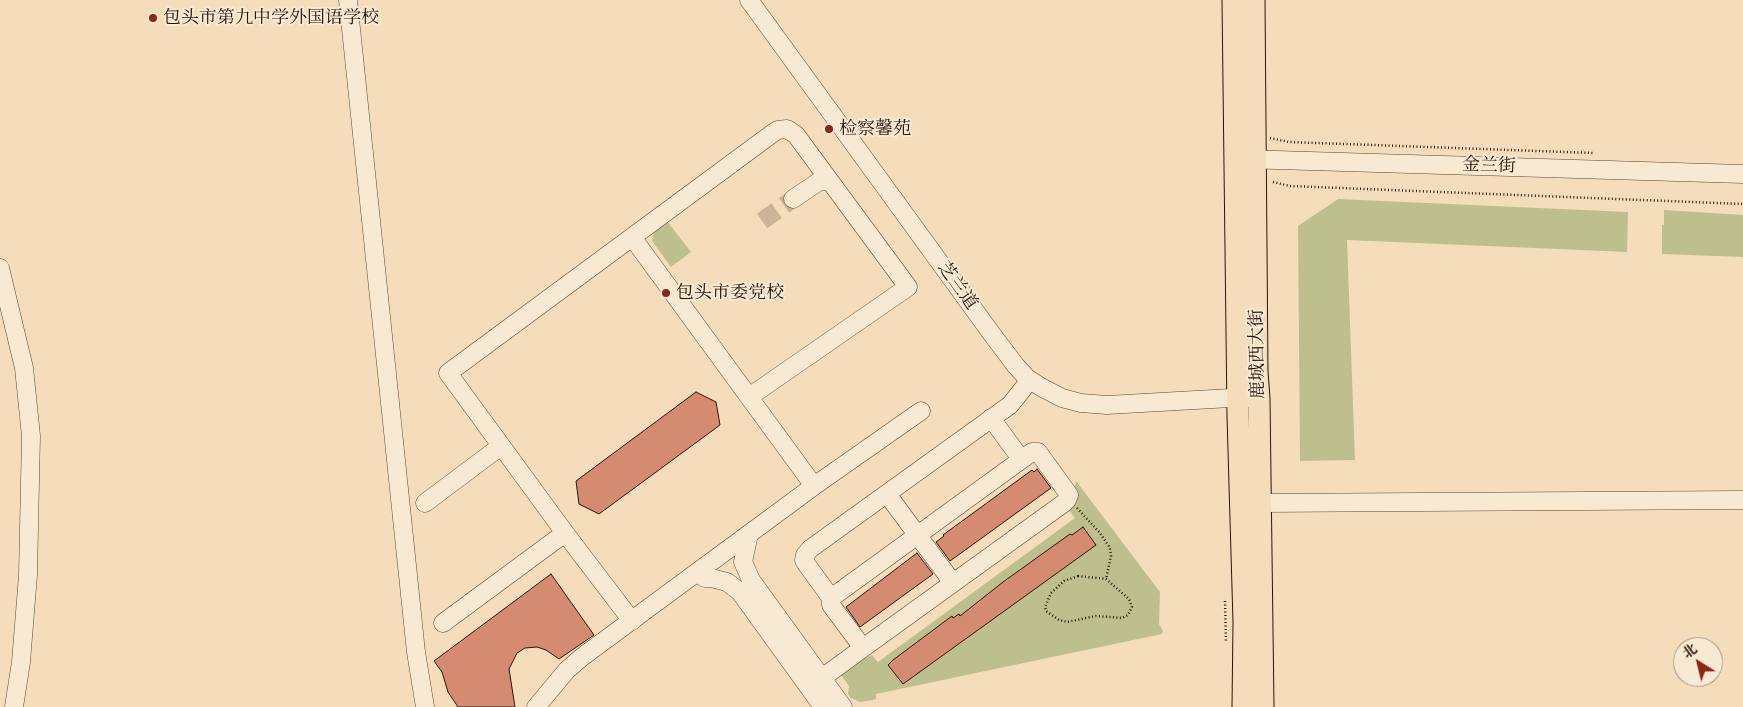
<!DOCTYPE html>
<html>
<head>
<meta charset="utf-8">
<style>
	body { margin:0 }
	#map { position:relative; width:1743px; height:707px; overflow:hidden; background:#f5ddbb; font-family:"Gentium Book Plus","Noto Serif SC",serif }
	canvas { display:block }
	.north { position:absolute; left:1673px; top:637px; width:50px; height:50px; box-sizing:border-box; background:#f8e9d3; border:1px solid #a69482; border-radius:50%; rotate:324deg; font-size:14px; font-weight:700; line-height:20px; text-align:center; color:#2a1409 }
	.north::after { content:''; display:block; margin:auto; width:18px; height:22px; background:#8f2418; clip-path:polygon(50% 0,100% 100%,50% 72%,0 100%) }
</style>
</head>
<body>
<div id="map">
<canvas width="1743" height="707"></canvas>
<div class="north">北</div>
</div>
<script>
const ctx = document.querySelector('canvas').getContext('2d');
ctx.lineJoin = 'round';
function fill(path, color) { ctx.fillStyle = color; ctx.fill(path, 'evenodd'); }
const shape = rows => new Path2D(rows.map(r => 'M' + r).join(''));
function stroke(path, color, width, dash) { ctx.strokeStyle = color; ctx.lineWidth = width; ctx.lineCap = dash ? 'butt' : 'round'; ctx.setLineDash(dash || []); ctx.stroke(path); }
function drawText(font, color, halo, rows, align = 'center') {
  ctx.font = font + ' "Gentium Book Plus","Noto Serif SC",serif'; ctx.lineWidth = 4; ctx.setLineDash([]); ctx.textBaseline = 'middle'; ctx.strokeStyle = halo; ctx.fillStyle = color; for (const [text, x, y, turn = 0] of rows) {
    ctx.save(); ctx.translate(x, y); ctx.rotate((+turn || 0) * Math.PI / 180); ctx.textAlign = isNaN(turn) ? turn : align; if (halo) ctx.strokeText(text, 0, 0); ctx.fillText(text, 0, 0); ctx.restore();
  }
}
fill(shape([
	[1338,199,1628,212,1627,252,1347,240,1355,460,1300,461,1298,226],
	[1664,210,1743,215,1743,257,1662,254,1662,225,1664,225],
	[667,221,691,252,671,267,652,241,654,231],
	[1076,481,1160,592,1159,624,1163,631,1162,634,876,694,876,699,873,700,860,702,851,698,848,694,849,686,838,671,872,655,878,662,1075,518,1067,508,1074,490]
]), '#bdc08e');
const building = shape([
	[696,392,716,402,720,425,599,514,579,504,576,481,696,392],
	[1037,469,1051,488,950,561,936,542,944,536,943,535,1032,470,1034,472,1037,469],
	[1083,527,1096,545,903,684,888,665,893,660,952,616,953,618,959,614,960,616,1003,582,1070,534,1072,535,1083,527],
	[917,553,933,574,860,627,846,607,917,553],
	[551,574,594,635,559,659,546,650,537,647,525,648,517,653,509,669,515,707,458,707,448,692,442,672,434,661,551,574]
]);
fill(building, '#d58b71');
stroke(building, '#2a1409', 1);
stroke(shape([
	[762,221,793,199]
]), '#ccb597', 18, [18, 9]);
const minor = shape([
	[348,0,416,652,425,707],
	[749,0,994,337,1016,366,1027,378,1041,387,1062,398,1081,403,1107,405,1231,398,1251,398],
	[1243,159,1743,174],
	[793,199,821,180,831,183],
	[0,268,24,368,31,436,28,575,21,662,14,707],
	[991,418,1021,459],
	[814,486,921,411],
	[887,494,953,583],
	[425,503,501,446],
	[1261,503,1743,500],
	[749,534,743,562,751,580,843,707],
	[697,573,705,578,711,578,727,582,740,592,823,707],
	[831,598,807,565,804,560,805,555,810,549,1010,405,1030,380],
	[632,621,565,533,448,373,773,133,778,130,787,129,796,135,908,287,749,397],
	[443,623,565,533],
	[822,678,863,648,1064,503,1067,500,1069,495,1067,492,1038,452,1032,452,831,598,831,605,863,648],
	[536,707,567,670,582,657,814,486,632,237]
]);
const major = shape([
	[1233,0,1238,416,1244,622,1243,707],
	[1254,0,1257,371,1259,399,1263,707]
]);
stroke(minor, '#5d4636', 19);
stroke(major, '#2a1409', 23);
stroke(shape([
	[1270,138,1289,142,1594,153],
	[1273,182,1290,186,1743,204],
	[1077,508,1100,533,1110,548,1111,556,1106,579],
	[1078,576,1106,579,1129,599,1132,607,1128,615,1122,618,1096,616,1067,622,1059,620,1046,611,1045,607,1051,593,1064,581,1078,576],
	[1225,601,1226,643]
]), '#2a1409', 2.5, [1, 2.5]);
stroke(minor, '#f8e9d3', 18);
stroke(major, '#f5ddbb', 21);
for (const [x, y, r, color] of [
	[153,18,5,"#8f2418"],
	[829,129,5,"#8f2418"],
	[666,293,5,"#8f2418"]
]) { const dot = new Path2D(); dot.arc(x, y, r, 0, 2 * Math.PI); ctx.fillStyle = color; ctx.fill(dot); stroke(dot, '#f8e9d3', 2); }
drawText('18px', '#2a1409', '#f8e9d3', [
	["包头市第九中学外国语学校",163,18],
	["检察馨苑",839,129],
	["包头市委党校",676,293]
], 'left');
drawText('18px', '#2a1409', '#f8e9d3', [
	["金兰街",1489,166,2],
	["芝兰道",957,286,54],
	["鹿城西大街",1258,354,-91]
]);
</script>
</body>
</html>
